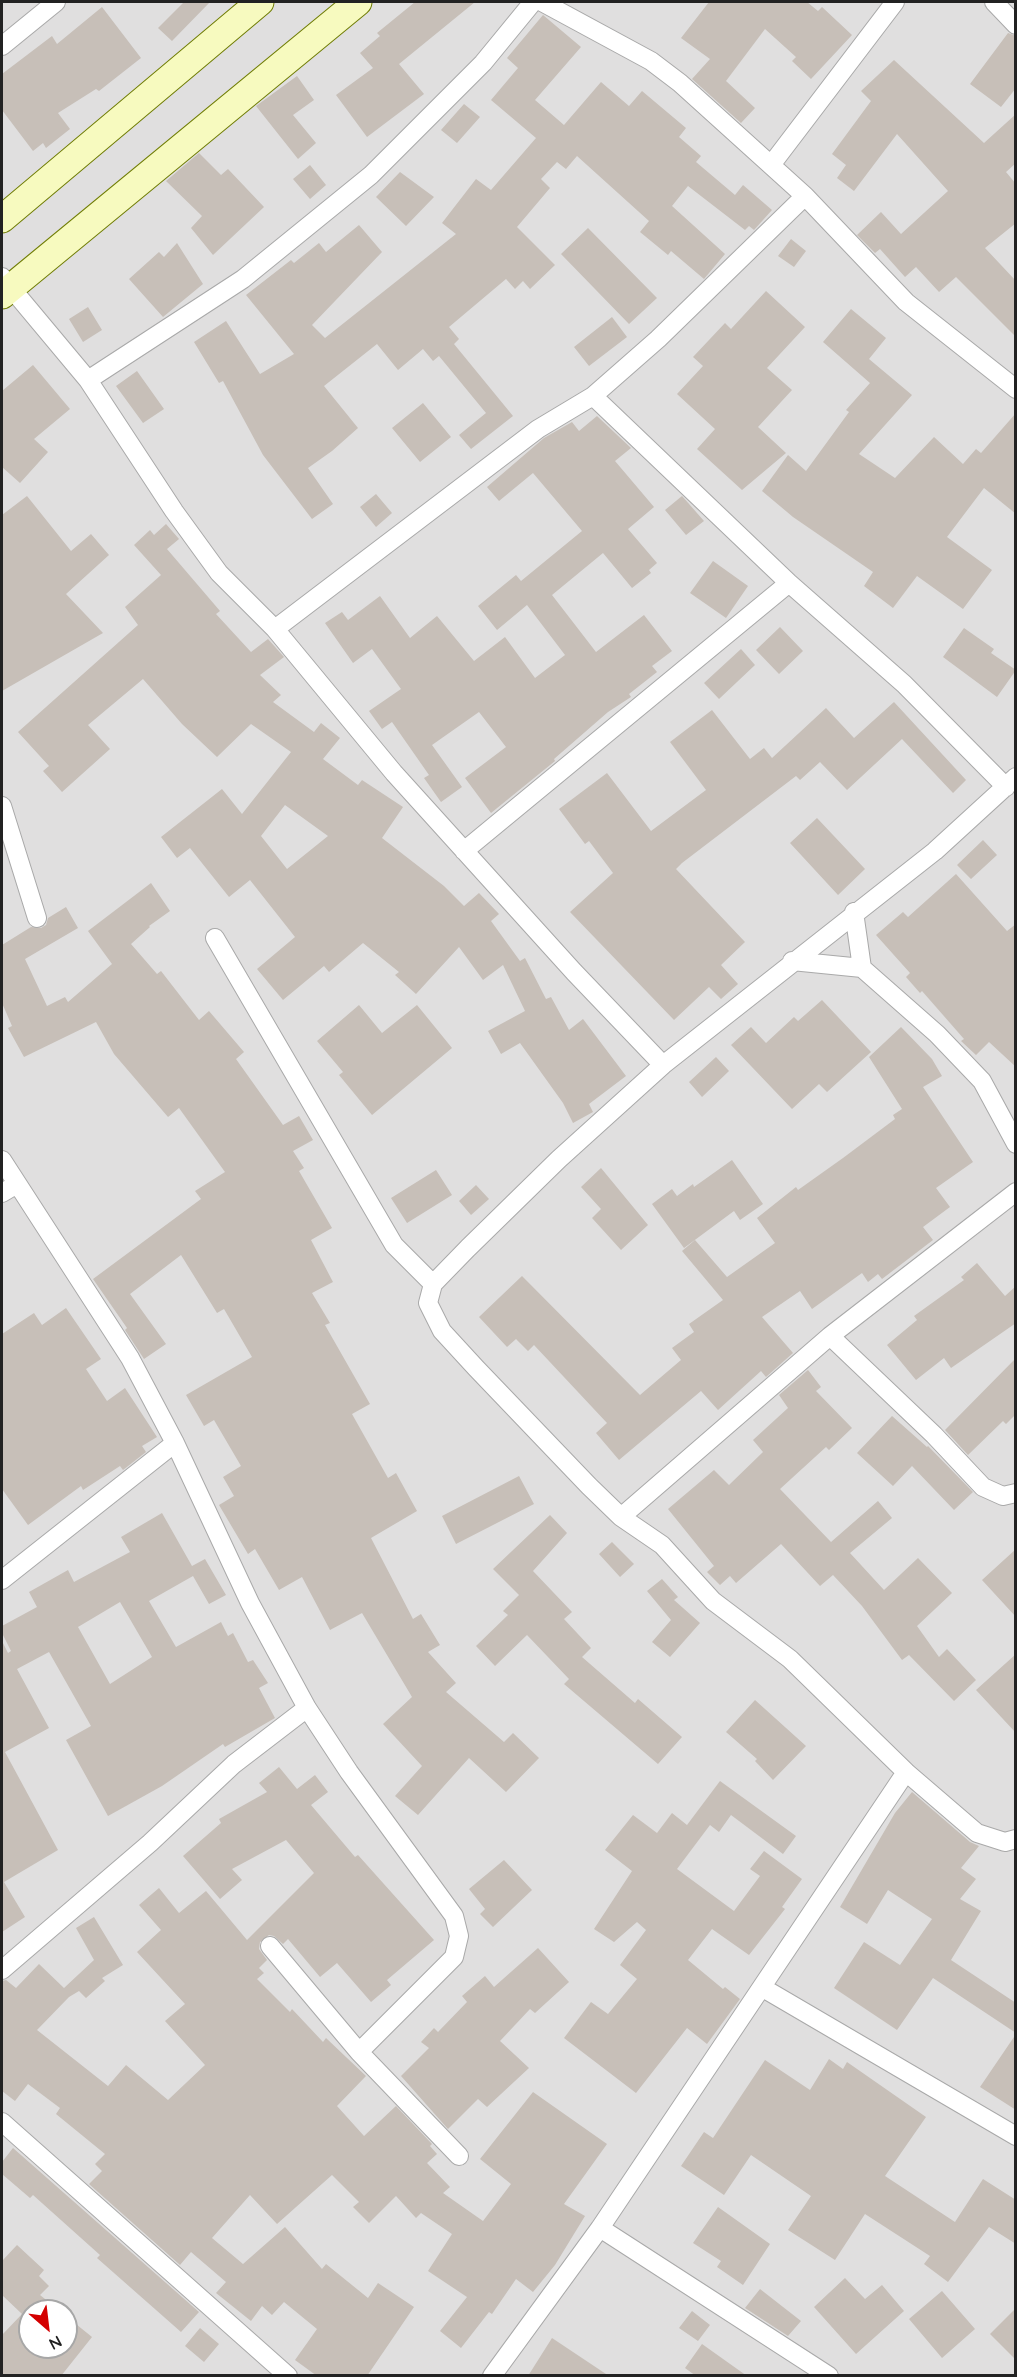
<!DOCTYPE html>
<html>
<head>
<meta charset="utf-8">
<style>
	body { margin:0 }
	#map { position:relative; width:1017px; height:2377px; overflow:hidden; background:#f2efe9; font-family:Quicksand,sans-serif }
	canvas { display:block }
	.frame { position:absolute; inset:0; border:3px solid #222; pointer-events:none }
	.north { position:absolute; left:18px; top:2299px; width:60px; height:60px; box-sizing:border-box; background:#fff; border:2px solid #a7a7a7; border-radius:50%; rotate:152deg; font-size:16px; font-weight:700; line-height:24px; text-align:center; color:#222 }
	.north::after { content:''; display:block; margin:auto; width:21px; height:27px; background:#d40000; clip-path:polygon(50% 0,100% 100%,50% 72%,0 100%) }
</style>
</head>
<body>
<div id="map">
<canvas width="1017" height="2377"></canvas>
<div class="frame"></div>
<div class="north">N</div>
</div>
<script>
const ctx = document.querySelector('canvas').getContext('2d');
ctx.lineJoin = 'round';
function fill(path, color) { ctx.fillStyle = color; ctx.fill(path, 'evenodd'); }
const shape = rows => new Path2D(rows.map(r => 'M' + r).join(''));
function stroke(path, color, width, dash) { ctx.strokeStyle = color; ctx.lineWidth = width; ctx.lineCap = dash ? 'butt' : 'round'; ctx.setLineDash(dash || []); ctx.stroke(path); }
fill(shape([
	[2,2,1015,2,1015,2375,2,2376],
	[30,2311,66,2311,66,2347,30,2347]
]), '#e0dfdf');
fill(shape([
	[184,2,210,2,172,41,158,28],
	[415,2,475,2,399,64,424,94,367,137,336,95,373,68,360,53,380,36,377,33],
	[709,2,807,2,818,11,822,7,852,35,811,79,792,61,796,57,765,29,726,81,755,108,741,123,692,79,710,59,681,38],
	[102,7,141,58,99,91,96,89,58,113,70,129,46,148,43,143,33,151,2,110,2,74,52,36,57,44],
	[543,15,581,47,535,100,564,125,601,82,629,106,642,91,686,128,679,137,701,156,696,162,735,195,743,185,772,210,754,230,749,226,745,230,688,186,672,206,725,254,704,279,671,251,668,255,640,232,649,221,577,156,566,169,557,162,541,179,550,188,517,227,555,265,530,289,523,281,515,289,506,279,449,327,459,339,454,344,513,416,471,449,459,435,486,413,439,356,433,361,423,349,398,370,377,344,324,386,358,428,332,451,308,468,333,504,312,519,263,455,223,381,219,383,194,342,226,321,260,374,294,354,246,295,291,260,294,263,319,243,326,252,359,225,382,252,312,325,325,338,456,234,442,223,476,179,491,190,536,138,491,100,518,68,507,58],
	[1008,33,1016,36,1016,88,1001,107,970,84],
	[894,60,984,143,1016,114,1016,163,1006,172,1016,184,1016,223,985,248,1016,281,1016,337,956,277,939,292,916,267,905,277,880,249,875,253,857,235,881,212,901,234,948,191,897,134,854,191,837,178,846,165,832,154,871,101,861,91],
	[297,76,314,100,293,115,316,143,298,159,256,106],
	[464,104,480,117,457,143,441,130],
	[199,153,221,175,228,169,264,207,213,255,191,228,202,216,166,181],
	[310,165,326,185,310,199,293,179],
	[400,172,434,197,406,226,376,197],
	[588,228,657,298,629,324,561,254],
	[791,239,806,251,794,267,778,256],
	[177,243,203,284,163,317,129,279,159,252,164,257],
	[766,291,805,327,767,368,792,390,758,427,786,453,742,490,697,449,715,429,677,394,703,366,693,357,725,323,731,329],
	[88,307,102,330,83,342,69,319],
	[851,309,886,338,869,359,912,395,859,454,895,478,934,437,963,464,976,449,981,453,1016,413,1016,514,984,488,947,537,992,570,963,609,917,576,893,608,864,586,873,572,793,517,762,491,788,455,806,471,849,412,846,410,870,383,823,342],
	[612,317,627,337,589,366,574,347],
	[33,365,70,409,34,439,48,452,20,483,2,467,2,391],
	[137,371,164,409,143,423,116,386],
	[423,403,451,437,420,462,392,428],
	[597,416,631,448,615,461,654,507,628,529,657,563,649,570,651,573,632,588,603,553,552,595,596,652,644,615,672,651,652,666,657,672,629,694,631,697,608,712,554,759,555,761,491,813,465,778,506,747,479,712,432,745,462,787,441,802,424,778,429,775,392,722,382,729,369,711,401,689,372,649,353,663,325,623,342,612,348,620,380,596,410,638,437,616,474,661,505,637,535,678,565,655,527,605,497,630,478,606,516,575,521,581,582,531,533,473,499,501,487,487,544,438,572,422,579,431],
	[376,494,392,513,376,527,360,507],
	[27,496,71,551,91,534,109,555,66,594,103,633,2,691,2,515],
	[682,496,704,521,686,535,665,510],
	[166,524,179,539,167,549,220,611,216,614,251,652,268,639,284,657,260,675,281,695,273,702,314,732,321,723,340,738,323,759,358,785,362,780,403,807,382,838,444,886,464,906,479,893,499,914,491,921,520,961,525,958,546,999,551,997,569,1030,583,1019,626,1076,589,1104,593,1112,573,1123,563,1103,520,1043,501,1054,488,1031,525,1011,503,965,483,980,459,947,416,994,395,975,399,972,363,943,329,972,324,966,283,1000,257,969,295,937,250,880,229,897,190,848,177,858,161,837,222,789,242,814,291,752,251,724,217,757,182,724,143,679,88,725,110,749,62,792,43,771,49,766,18,732,138,625,125,607,161,575,134,545,150,530,154,535],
	[285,805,328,836,287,869,261,836],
	[713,561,748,586,726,618,690,593],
	[780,627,803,651,779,674,756,650],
	[964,628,994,649,991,653,1016,670,997,697,943,657],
	[741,649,755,665,719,699,704,683],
	[894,702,966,780,953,793,902,739,847,790,820,762,800,780,796,776,682,863,676,869,745,942,721,965,738,984,721,999,709,987,674,1020,570,912,613,873,589,841,585,844,559,809,607,773,651,831,706,790,670,742,712,710,750,759,764,748,772,758,826,708,854,738],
	[817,818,865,869,838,895,790,843],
	[983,840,997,855,971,879,957,865],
	[956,874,1007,931,1016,924,1016,1067,989,1042,976,1055,961,1041,964,1039,922,991,920,993,906,977,910,973,876,935,903,912,908,917],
	[151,883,170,911,149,926,150,927,131,944,157,974,161,971,199,1020,209,1011,244,1052,236,1059,283,1125,299,1116,313,1140,293,1151,304,1168,299,1171,332,1228,311,1240,333,1282,312,1293,330,1323,325,1325,370,1404,352,1414,388,1478,396,1473,417,1511,371,1538,413,1619,421,1614,440,1645,428,1652,456,1683,446,1692,504,1742,513,1733,539,1758,506,1792,469,1758,418,1815,395,1796,422,1766,383,1724,412,1697,362,1613,330,1630,302,1577,279,1590,255,1549,248,1554,219,1505,234,1496,223,1477,241,1466,214,1420,204,1426,186,1395,252,1357,224,1309,217,1313,181,1255,130,1294,166,1344,144,1359,125,1330,127,1328,93,1279,201,1199,195,1191,225,1172,179,1108,168,1117,114,1054,96,1022,24,1057,8,1028,12,1026,2,1003,2,945,31,927,41,928,46,925,48,918,66,907,78,928,25,959,47,1006,65,997,68,1002,112,964,88,931],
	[822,1000,871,1052,827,1092,819,1084,792,1109,731,1045,751,1027,766,1043,794,1017,798,1021],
	[359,1005,382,1033,417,1005,452,1048,372,1115,339,1075,343,1072,317,1041],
	[901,1027,932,1059,942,1076,923,1087,973,1162,936,1188,950,1207,923,1227,933,1240,882,1279,878,1274,868,1282,862,1273,812,1309,800,1291,762,1317,793,1353,766,1377,761,1371,718,1410,701,1391,619,1460,596,1433,607,1423,534,1345,528,1351,516,1339,507,1347,479,1317,522,1276,640,1395,681,1360,672,1348,694,1332,689,1324,723,1300,682,1251,695,1240,727,1277,775,1243,757,1218,796,1187,798,1190,843,1158,895,1119,893,1115,902,1109,869,1057],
	[716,1057,729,1071,702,1097,689,1082],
	[732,1160,763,1204,740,1220,734,1211,684,1248,652,1204,672,1189,677,1196,693,1184,694,1187],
	[601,1168,648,1225,621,1250,592,1218,601,1209,581,1187],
	[436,1170,452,1195,407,1223,391,1198],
	[476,1185,489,1199,471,1215,459,1201],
	[977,1263,1005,1296,1016,1286,1016,1323,951,1368,944,1358,916,1380,887,1345,917,1320,914,1316,964,1280,961,1277],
	[66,1308,101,1359,86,1369,107,1401,125,1388,157,1437,142,1446,146,1452,123,1470,120,1466,83,1490,81,1486,28,1525,2,1489,2,1334,34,1313,42,1325],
	[1016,1358,1016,1414,1006,1424,1003,1421,968,1455,945,1430],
	[808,1370,821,1387,816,1391,852,1428,829,1450,826,1447,780,1489,831,1542,878,1501,892,1518,850,1553,884,1590,918,1558,952,1593,917,1626,939,1657,947,1649,976,1680,954,1701,909,1655,902,1660,862,1606,833,1575,820,1586,781,1544,736,1583,730,1576,720,1585,707,1572,714,1566,668,1509,714,1470,729,1485,763,1452,753,1440,788,1408,779,1395],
	[892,1416,927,1447,928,1446,973,1492,954,1510,912,1466,893,1486,857,1453],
	[519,1476,534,1504,456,1544,442,1516],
	[162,1513,192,1566,205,1559,226,1595,209,1604,193,1576,149,1601,176,1647,221,1622,228,1636,233,1633,248,1662,253,1660,268,1683,259,1688,275,1718,225,1747,223,1744,162,1786,108,1816,66,1740,91,1726,49,1652,17,1669,49,1728,5,1752,58,1850,4,1882,25,1917,2,1932,2,1641,8,1653,11,1651,2,1633,2,1626,37,1607,29,1592,68,1570,74,1582,130,1552,121,1537],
	[120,1602,152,1657,110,1684,78,1627],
	[550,1515,567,1533,533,1571,572,1612,564,1619,591,1648,582,1657,635,1703,638,1699,682,1737,658,1764,564,1684,569,1679,527,1635,495,1666,476,1646,508,1615,503,1611,519,1595,493,1569],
	[612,1542,634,1564,620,1577,599,1554],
	[1016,1549,1016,1617,982,1580],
	[662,1579,678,1597,674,1600,700,1623,670,1657,652,1642,671,1620,647,1591],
	[1016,1654,1016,1733,976,1690],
	[755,1700,806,1746,773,1780,755,1761,757,1759,726,1732],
	[279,1767,297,1789,315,1775,328,1792,311,1805,355,1857,358,1855,434,1940,387,1980,391,1985,371,2002,337,1963,320,1977,288,1939,283,1944,274,1936,269,1935,260,1942,259,1949,267,1960,259,1968,264,1973,257,1979,290,2012,292,2009,323,2042,326,2038,366,2076,337,2106,364,2136,396,2106,432,2144,430,2146,437,2154,427,2163,450,2187,443,2193,483,2221,511,2184,480,2159,533,2092,607,2144,564,2204,585,2216,555,2265,533,2292,516,2279,492,2314,489,2312,461,2348,440,2331,467,2297,428,2271,452,2234,421,2213,416,2218,396,2196,369,2223,353,2207,359,2202,332,2175,277,2224,250,2195,212,2238,243,2264,285,2227,322,2269,326,2264,368,2298,378,2283,414,2307,367,2376,317,2376,295,2360,317,2329,284,2302,272,2315,262,2306,251,2321,216,2293,226,2282,191,2252,180,2265,89,2184,102,2171,95,2164,105,2154,56,2114,60,2108,28,2084,15,2101,2,2091,2,1981,6,1980,16,1988,39,1964,64,1988,94,1960,76,1928,94,1917,123,1965,102,1978,105,1981,86,1998,79,1991,69,1997,37,2030,108,2086,126,2065,168,2100,205,2065,165,2021,185,2004,137,1952,161,1930,139,1905,159,1888,179,1913,206,1891,247,1940,314,1873,286,1840,232,1869,242,1880,220,1899,183,1856,221,1823,219,1819,267,1792,259,1783],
	[720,1781,796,1836,783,1854,731,1815,719,1832,710,1825,677,1869,734,1911,760,1876,750,1869,764,1851,802,1879,782,1907,785,1909,749,1955,712,1929,688,1960,723,1989,725,1987,740,1999,707,2044,687,2028,636,2093,564,2038,591,2002,608,2014,637,1979,620,1965,646,1930,637,1922,614,1942,594,1929,632,1871,605,1850,633,1815,657,1833,672,1813,687,1825],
	[912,1792,970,1842,979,1846,961,1868,976,1879,960,1899,981,1911,951,1960,1016,2003,1016,2033,933,1978,897,2030,834,1988,864,1942,900,1965,932,1919,888,1890,867,1924,840,1907,895,1813],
	[504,1860,532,1890,493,1927,480,1914,485,1909,469,1889],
	[538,1948,569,1982,535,2013,530,2009,500,2041,529,2068,487,2107,478,2099,448,2129,401,2076,429,2048,421,2042,434,2028,438,2032,467,2002,462,1996,485,1976,494,1987],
	[1016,2034,1016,2110,980,2087],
	[829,2059,843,2069,847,2062,926,2117,885,2176,955,2222,983,2179,1016,2200,1016,2244,989,2227,948,2282,924,2264,930,2256,865,2214,835,2260,788,2230,811,2196,751,2155,724,2195,681,2166,704,2132,713,2138,765,2060,810,2090],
	[13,2148,199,2312,181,2332,97,2258,100,2255,33,2195,30,2198,2,2174,2,2162],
	[718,2207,770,2244,743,2285,717,2267,721,2261,693,2243],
	[17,2245,44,2270,39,2276,49,2286,40,2295,60,2311,30,2311,30,2347,66,2347,66,2316,92,2337,61,2376,2,2376,2,2335,22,2314,2,2295,2,2261],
	[845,2278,865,2299,882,2285,904,2311,856,2354,814,2307],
	[760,2289,801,2321,788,2336,745,2308],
	[942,2291,975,2329,942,2358,909,2319],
	[1016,2308,1016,2360,990,2334],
	[692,2311,710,2325,698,2341,679,2328],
	[200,2328,219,2344,204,2362,185,2346],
	[552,2338,609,2376,528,2376],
	[702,2344,747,2376,696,2376,685,2368]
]), '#c7bfb8');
const street = shape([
	[542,2,651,61,680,83,805,196,906,302,1016,389],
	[994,2,1016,25],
	[2,46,56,2],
	[771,165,895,2],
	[2,277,88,380,174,511,219,573,275,629,394,773,574,972,663,1065],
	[88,380,243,279,371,175,483,63,533,2],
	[593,396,789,583,904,684,1006,787],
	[275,629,538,429,593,396,658,339,805,196],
	[1016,777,935,851,663,1065,559,1159,468,1248,433,1284,428,1303,442,1331,476,1368,589,1486,621,1517,662,1545,713,1601,790,1659,906,1772,977,1833,1005,1842,1016,1839],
	[2,806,37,918],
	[464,851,789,583],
	[854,912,862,968],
	[215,938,394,1245,433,1284],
	[792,961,862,968,937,1034,982,1081,1016,1144],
	[2,1160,130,1358,175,1443,250,1603,307,1708,349,1772,454,1916,459,1936,454,1957,359,2052,270,1946],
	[2,1193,17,1184],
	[830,1336,934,1435,983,1487,1003,1496,1016,1493],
	[621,1517,830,1336,1016,1192],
	[2,1580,175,1443],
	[2,1970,150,1843,234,1764,307,1708],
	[763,1988,1016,2136],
	[359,2052,459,2156],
	[2,2122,288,2376],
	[600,2228,829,2376],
	[492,2376,600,2228,906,1772]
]);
const secondary = shape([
	[2,219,260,2],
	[2,295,358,2]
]);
stroke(street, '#a9a9a9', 20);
stroke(secondary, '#707d05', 29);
stroke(street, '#fff', 18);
stroke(secondary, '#f7fabf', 27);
</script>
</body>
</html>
